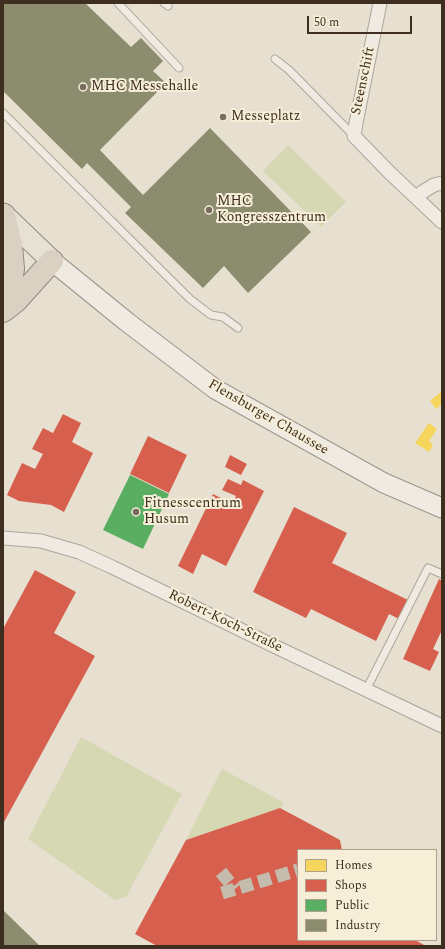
<!DOCTYPE html>
<html>
<head>
<meta charset="utf-8">
<style>
	body { margin:0 }
	#map { position:relative; width:445px; height:949px; overflow:hidden; background:#e7e0d1; font-family:Spectral,serif }
	canvas { display:block }
	.frame { position:absolute; inset:0; border:4px solid #3d2e20; pointer-events:none }
	.legend { position:absolute; left:297px; top:849px; width:140px; height:92px; box-sizing:border-box; background:#f7eed8; border:1px solid #ada18e; margin:0; padding:5px 7px; list-style:none; font-size:12px; color:#3d2e20 }
	.legend li { display:flex; align-items:center; gap:8px; height:20px }
	.legend b { width:20px; border:1px solid #ada18e }
	.scale { position:absolute; left:307px; top:16px; width:105px; height:18px; box-sizing:border-box; border:2px solid #3d2e20; border-top:0; padding-left:5px; font-size:12px; line-height:14px; white-space:nowrap; color:#3d2e20; -webkit-text-stroke:3px #f7eed8; paint-order:stroke }
</style>
</head>
<body>
<div id="map">
<canvas width="445" height="949"></canvas>
<div class="frame"></div>
<ul class="legend">
<li><b style="height:11px;background:#f6d55c"></b>Homes</li>
<li><b style="height:11px;background:#d6604d"></b>Shops</li>
<li><b style="height:11px;background:#5aae61"></b>Public</li>
<li><b style="height:11px;background:#8c8c6e"></b>Industry</li>
</ul>
<div class="scale">50 m</div>
</div>
<script>
const ctx = document.querySelector('canvas').getContext('2d');
ctx.lineJoin = 'round';
function fill(path, color) { ctx.fillStyle = color; ctx.fill(path, 'evenodd'); }
const shape = rows => new Path2D(rows.map(r => 'M' + r).join(''));
function stroke(path, color, width, dash) { ctx.strokeStyle = color; ctx.lineWidth = width; ctx.lineCap = dash ? 'butt' : 'round'; ctx.setLineDash(dash || []); ctx.stroke(path); }
function drawText(font, color, halo, rows, align = 'center') {
  ctx.font = font + ' Spectral,serif'; ctx.lineWidth = 4; ctx.setLineDash([]); ctx.textBaseline = 'middle'; ctx.strokeStyle = halo; ctx.fillStyle = color; for (const [text, x, y, turn = 0] of rows) {
    ctx.save(); ctx.translate(x, y); ctx.rotate((+turn || 0) * Math.PI / 180); ctx.textAlign = isNaN(turn) ? turn : align; if (halo) ctx.strokeText(text, 0, 0); ctx.fillText(text, 0, 0); ctx.restore();
  }
}
fill(shape([
	[288,145,346,202,321,227,263,171],
	[81,737,182,794,126,897,115,900,28,839],
	[222,769,283,802,283,805,280,808,186,840]
]), '#d6d7b3');
fill(shape([
	[442,391,442,404,436,409,430,401],
	[429,423,437,429,429,441,433,445,429,452,415,443]
]), '#f6d55c');
fill(shape([
	[63,414,81,423,72,442,93,453,64,512,51,505,19,501,7,495,22,463,35,469,43,454,32,449,43,428,53,433],
	[148,436,187,455,169,493,130,474],
	[230,455,247,464,241,475,225,467],
	[228,479,241,485,243,480,264,491,226,566,202,554,193,574,178,566,213,494,232,504,236,496,222,490],
	[294,507,347,533,332,563,408,600,399,619,389,614,376,641,311,609,306,618,253,592],
	[35,570,76,592,54,633,95,656,4,822,3,822,3,629],
	[439,579,442,581,442,630,433,649,439,652,430,671,403,659],
	[280,808,340,840,342,850,298,850,298,940,415,940,426,946,157,946,135,934,186,840]
]), '#d6604d');
fill(shape([
	[130,475,169,494,143,549,103,530]
]), '#5aae61');
fill(shape([
	[5,3,85,3,131,47,141,38,163,61,153,71,166,83,100,150,143,195,210,128,311,232,248,293,224,266,203,288,125,213,131,207,87,163,82,169,3,91,3,5],
	[3,910,40,946,3,946]
]), '#8c8c6e');
stroke(shape([
	[221,872,235,889],
	[222,893,298,870]
]), '#c5bcae', 13, [13, 6]);
const lane = shape([
	[118,3,179,68],
	[164,3,168,6],
	[275,59,289,70,354,136],
	[3,113,190,299,211,315,223,317,238,328],
	[366,690,428,568,442,574]
]);
const street = shape([
	[380,3,356,123,354,136,390,173,442,222],
	[416,197,424,191,434,185,442,183],
	[3,538,41,541,79,552,112,567,274,646,442,726]
]);
const secondary = shape([
	[52,261,127,322,215,389,384,483,442,508]
]);
const primary = shape([
	[3,214,52,261]
]);
const highway = shape([
	[3,300,10,286,13,269,11,245,4,215],
	[3,311,16,301,52,261]
]);
stroke(lane, '#ada599', 9);
stroke(street, '#ada599', 15);
stroke(secondary, '#9c958a', 21);
stroke(primary, '#928b80', 23);
stroke(highway, '#928b80', 24);
stroke(lane, '#efebe3', 7);
stroke(street, '#efebe3', 13);
stroke(secondary, '#efebe3', 19);
stroke(primary, '#e6e1d4', 21);
stroke(highway, '#dad1c2', 22);
for (const [x, y, r, color] of [
	[83,87,4,"#786c5e"],
	[223,117,4,"#786c5e"],
	[209,210,4,"#786c5e"],
	[136,512,4,"#786c5e"]
]) { const dot = new Path2D(); dot.arc(x, y, r, 0, 2 * Math.PI); ctx.fillStyle = color; ctx.fill(dot); stroke(dot, '#f7eed8', 1.5); }
drawText('14px', '#3d2e20', '#f7eed8', [
	["Steenschift",364,81,-78],
	["Flensburger Chaussee",268,418,30],
	["Robert-Koch-Straße",225,622,26]
]);
drawText('14px', '#3d2e20', '#f7eed8', [
	["MHC Messehalle",91,87],
	["Messeplatz",231,117],
	["MHC",217,202],
	["Kongresszentrum",217,218],
	["Fitnesscentrum",144,504],
	["Husum",144,520]
], 'left');
</script>
</body>
</html>
